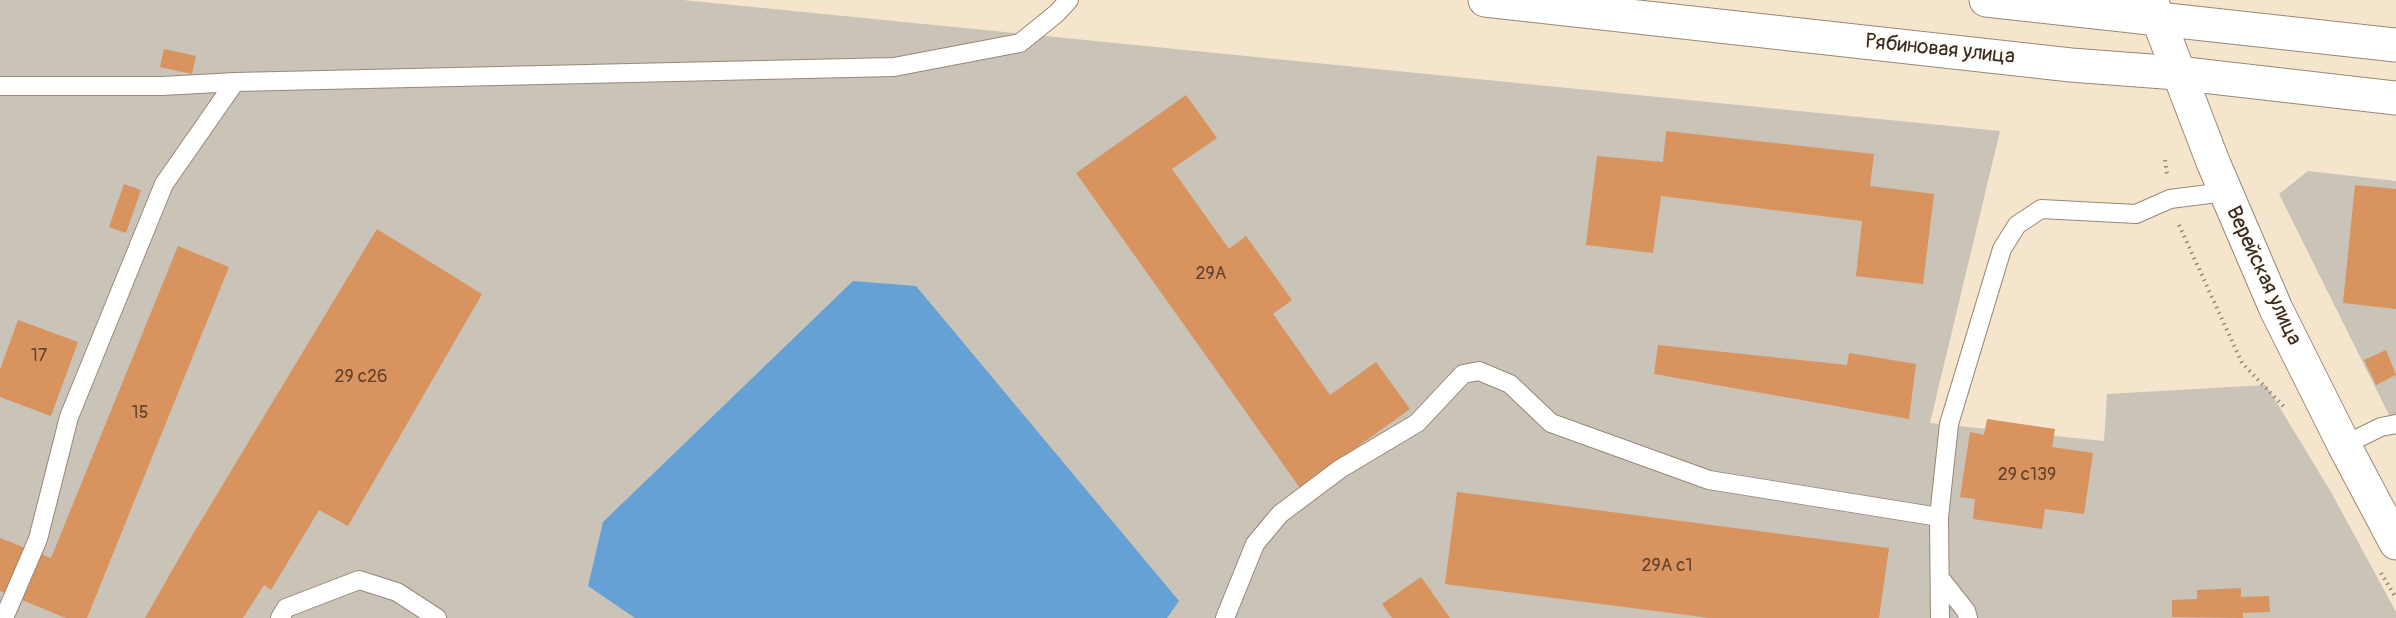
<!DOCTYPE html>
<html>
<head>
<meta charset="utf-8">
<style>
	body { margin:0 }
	canvas { display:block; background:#f5e5cd }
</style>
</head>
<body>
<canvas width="2396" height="618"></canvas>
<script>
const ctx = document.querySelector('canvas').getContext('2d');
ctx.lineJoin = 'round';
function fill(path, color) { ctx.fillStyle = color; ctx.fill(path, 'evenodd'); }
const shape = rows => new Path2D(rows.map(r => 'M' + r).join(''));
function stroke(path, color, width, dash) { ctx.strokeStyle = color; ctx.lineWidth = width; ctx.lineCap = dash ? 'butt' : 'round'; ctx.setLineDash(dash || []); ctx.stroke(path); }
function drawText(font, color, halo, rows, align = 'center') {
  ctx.font = font + ' Pangolin,sans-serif'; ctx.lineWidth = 5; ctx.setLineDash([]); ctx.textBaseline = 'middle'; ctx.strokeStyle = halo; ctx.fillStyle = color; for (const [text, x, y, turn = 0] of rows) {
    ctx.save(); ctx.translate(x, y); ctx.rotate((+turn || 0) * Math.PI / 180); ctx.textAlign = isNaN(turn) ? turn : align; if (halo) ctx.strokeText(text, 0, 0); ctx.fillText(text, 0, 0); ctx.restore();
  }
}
fill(shape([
	[0,0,683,0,2000,131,1930,423,2104,441,2107,394,2266,385,2331,492,2396,612,2396,618,0,618],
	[2308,171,2396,181,2396,429,2279,194]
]), '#cac3b8');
fill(shape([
	[853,281,916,286,1179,601,1167,618,635,618,588,586,603,522]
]), '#65a1d5');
fill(shape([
	[164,49,196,56,192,74,160,67],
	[1186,95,1217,138,1172,169,1229,249,1246,236,1292,300,1273,314,1330,395,1376,362,1410,409,1300,488,1076,173],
	[1666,131,1874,154,1870,186,1934,194,1923,284,1856,276,1862,221,1661,196,1653,253,1586,245,1597,156,1663,162],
	[124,184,141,190,126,233,109,227],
	[2355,185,2396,189,2396,309,2343,303],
	[377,229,482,294,348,526,319,510,271,590,264,585,243,618,145,618,190,539],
	[178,246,229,267,87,618,66,618,0,591,0,538,51,558],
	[18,320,78,342,51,416,0,397,0,370],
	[1658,345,1847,365,1849,353,1916,364,1909,419,1654,374],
	[2386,350,2396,375,2376,385,2364,360],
	[1987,419,2055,429,2052,447,2093,453,2084,514,2045,509,2042,529,1973,519,1975,499,1960,497,1970,432,1984,435],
	[1457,492,1889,548,1879,618,1710,618,1445,584],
	[1421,577,1450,618,1392,618,1382,604],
	[2241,588,2241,597,2269,596,2270,612,2243,613,2243,618,2172,617,2172,600,2197,599,2197,590]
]), '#d9935e');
const service = shape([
	[0,86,162,86,235,82,894,67,1020,43,1057,13,1069,0],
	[2344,445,2381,427,2396,424],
	[1940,578,1966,611,1968,618],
	[4,618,38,539,69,417,164,184,235,82],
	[280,618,286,608,359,580,397,592,437,618],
	[1225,618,1255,544,1280,514,1340,469,1417,423,1463,374,1479,371,1510,384,1551,423,1709,480,1939,517],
	[1940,618,1939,517,1949,424,2002,249,2017,225,2041,209,2136,214,2170,199,2225,192]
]);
const tertiary = shape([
	[2151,0,2213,162,2276,309,2344,445,2396,543]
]);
const secondary = shape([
	[1485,0,2071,65,2177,73,2396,98],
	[1986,0,2396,45]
]);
stroke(service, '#988876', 20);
stroke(tertiary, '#988876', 35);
stroke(secondary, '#988876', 35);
stroke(shape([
	[2165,160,2167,174],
	[2179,225,2242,363,2285,408],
	[2381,573,2396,598]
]), '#988876', 4, [1.5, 4.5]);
stroke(service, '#fff', 18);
stroke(tertiary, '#fff', 33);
stroke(secondary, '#fff', 33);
drawText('18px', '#62442e', null, [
	["29А",1211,274],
	["17",39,356],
	["29 с26",361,377],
	["15",140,413],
	["29 с139",2027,475],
	["29А с1",1667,566]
]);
drawText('21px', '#3b2a1e', '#fdfcf7', [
	["Рябиновая улица",1940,50,6],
	["Верейская улица",2263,276,65]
]);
</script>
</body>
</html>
